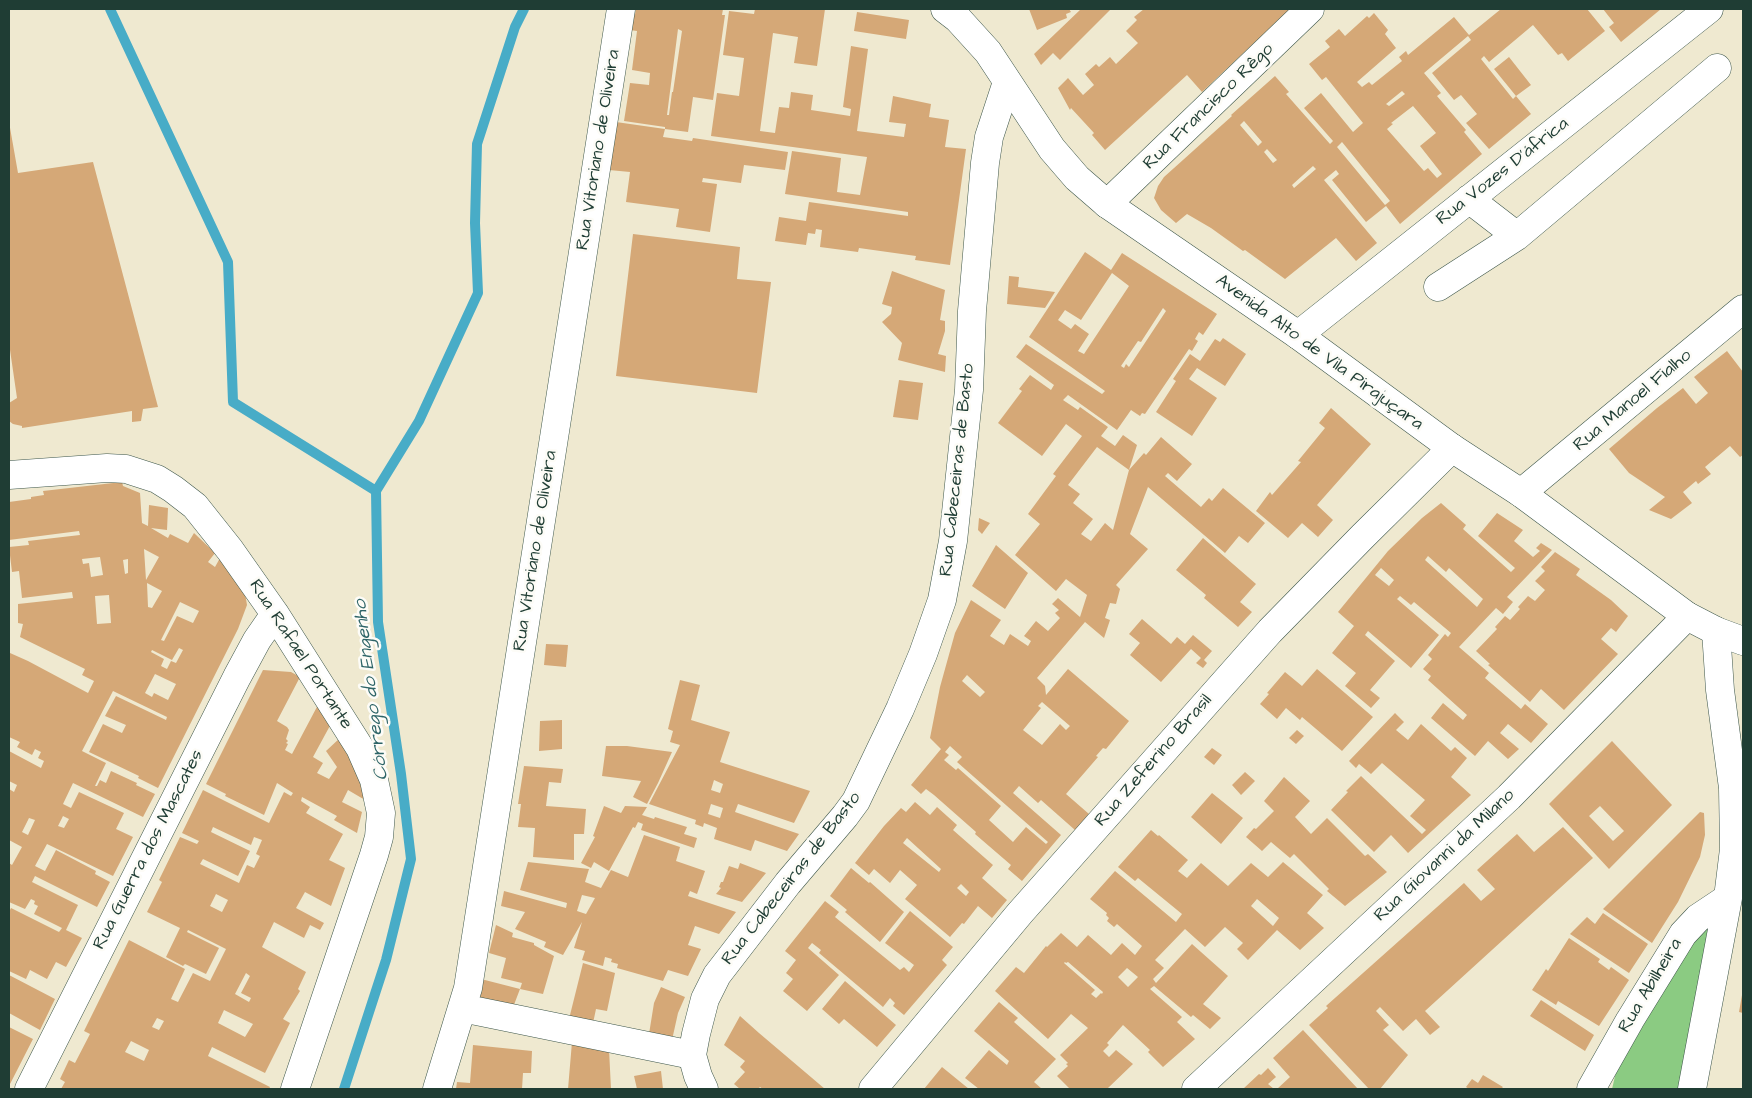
<!DOCTYPE html>
<html>
<head>
<meta charset="utf-8">
<style>
	body { margin:0 }
	#map { position:relative; width:1752px; height:1098px; overflow:hidden; background:#efe9d0; font-family:"Architects Daughter",sans-serif }
	canvas { display:block }
	.frame { position:absolute; inset:0; border:10px solid #1f3d34; pointer-events:none }
</style>
</head>
<body>
<div id="map">
<canvas width="1752" height="1098"></canvas>
<div class="frame"></div>
</div>
<script>
const ctx = document.querySelector('canvas').getContext('2d');
ctx.lineJoin = 'round';
function fill(path, color) { ctx.fillStyle = color; ctx.fill(path, 'evenodd'); }
const shape = rows => new Path2D(rows.map(r => 'M' + r).join(''));
function stroke(path, color, width, dash) { ctx.strokeStyle = color; ctx.lineWidth = width; ctx.lineCap = dash ? 'butt' : 'round'; ctx.setLineDash(dash || []); ctx.stroke(path); }
function drawText(font, color, halo, rows, align = 'center') {
  ctx.font = font + ' "Architects Daughter",sans-serif'; ctx.lineWidth = 5; ctx.setLineDash([]); ctx.textBaseline = 'middle'; ctx.strokeStyle = halo; ctx.fillStyle = color; for (const [text, x, y, turn = 0] of rows) {
    ctx.save(); ctx.translate(x, y); ctx.rotate((+turn || 0) * Math.PI / 180); ctx.textAlign = isNaN(turn) ? turn : align; if (halo) ctx.strokeText(text, 0, 0); ctx.fillText(text, 0, 0); ctx.restore();
  }
}
fill(shape([
	[1701,926,1708,928,1681,1089,1612,1089,1616,1072]
]), '#8bcb82');
stroke(shape([
	[110,9,228,262,233,402,376,491],
	[344,1089,386,960,411,859,401,774,378,622,376,491,419,421,478,293,475,223,477,144,515,27,524,9]
]), '#48acc7', 10);
fill(shape([
	[636,9,723,9,722,15,725,15,713,100,693,97,688,132,665,129,665,127,624,121,630,83,649,85,650,73,632,70,637,31,630,30,632,14,635,14],
	[678,29,682,31,673,92,672,92,669,115,667,115],
	[755,9,825,9,817,66,794,63,798,37,773,33,760,131,775,133,779,107,789,108,791,92,813,95,811,110,850,116,851,109,843,107,851,46,868,49,857,131,904,137,906,124,889,122,893,96,931,104,929,117,949,120,945,147,966,149,950,265,915,260,916,256,859,248,858,252,820,247,822,230,816,229,815,234,808,233,806,245,775,241,779,217,806,221,809,202,908,216,908,212,785,194,792,151,841,158,837,192,860,195,867,157,711,136,717,93,739,96,744,58,723,55,729,11,754,14],
	[1029,9,1069,9,1071,12,1066,14,1067,18,1037,30],
	[1081,9,1111,9,1060,60,1053,53,1041,65,1034,54],
	[1144,9,1290,9,1202,92,1187,75,1105,150,1092,135,1094,133,1071,108,1070,110,1058,88,1068,78,1083,95,1094,85,1085,74,1096,64,1099,67,1110,57,1116,64,1138,43,1126,31,1137,20,1134,17],
	[1501,9,1587,9,1605,31,1568,61,1562,53,1558,55,1533,25,1489,62,1484,56,1481,59,1513,99,1516,96,1494,69,1509,57,1531,85,1516,96,1531,114,1489,149,1466,123,1477,114,1461,95,1454,100,1432,73,1471,40,1468,36,1424,73,1441,93,1437,96,1466,130,1464,132,1482,154,1400,224,1386,206,1366,222,1332,180,1339,174,1336,170,1324,180,1377,243,1356,261,1336,238,1285,279,1245,250,1243,251,1211,228,1187,214,1176,223,1161,210,1154,198,1158,186,1164,177,1232,116,1231,115,1275,76,1289,92,1286,94,1330,144,1333,141,1304,108,1321,93,1353,132,1363,123,1326,77,1322,80,1309,64,1330,47,1325,41,1339,29,1345,36,1367,16,1369,18,1374,13,1388,30,1385,34,1396,48,1357,82,1362,87,1369,82,1372,85,1402,61,1399,57,1406,51,1408,55,1454,17,1469,35],
	[1402,91,1405,94,1389,106,1386,104],
	[1413,106,1436,133,1420,146,1442,174,1437,178,1428,168,1424,171,1387,129,1393,124,1391,123],
	[1244,121,1262,142,1258,146,1240,125],
	[1342,142,1390,201,1385,205,1337,147],
	[1267,149,1277,160,1273,163,1264,152],
	[1313,166,1316,169,1294,188,1292,185],
	[1603,9,1661,9,1621,42,1609,27,1614,23],
	[857,12,909,20,906,39,854,31],
	[9,122,18,173,93,162,158,407,143,409,141,421,132,422,132,411,22,428,22,426,13,424,9,421,9,403,17,398,9,343],
	[616,122,665,129,663,137,692,141,693,138,788,152,785,170,744,165,741,183,703,178,702,182,717,184,710,232,676,227,679,209,626,202,630,172,609,170],
	[633,234,740,247,737,279,771,282,757,393,616,376],
	[1085,252,1111,270,1122,253,1217,314,1203,335,1199,332,1195,339,1198,341,1192,351,1189,349,1145,414,1142,413,1140,416,1131,410,1117,430,1068,395,1063,400,1078,410,1080,407,1108,427,1101,436,1115,446,1123,435,1137,445,1129,470,1144,453,1146,455,1161,437,1192,464,1177,481,1168,473,1165,476,1201,507,1209,498,1212,501,1223,488,1265,523,1248,543,1239,536,1225,553,1148,487,1130,534,1148,549,1116,585,1120,589,1116,604,1110,603,1105,618,1110,620,1104,638,1085,622,1037,678,1045,686,1046,695,1068,669,1129,721,1106,749,1103,748,1096,756,1098,757,1066,794,1089,814,1075,830,1041,800,1038,803,1019,786,1013,793,1061,835,1022,881,1008,869,1011,865,975,834,976,832,934,795,926,789,921,794,911,785,941,749,930,738,940,687,955,633,971,600,1001,620,990,636,1004,645,1010,634,1028,646,1031,641,1024,636,1036,621,1048,631,1060,618,1055,613,1059,610,1052,604,1058,598,1080,617,1087,595,1066,579,1056,591,1015,555,1040,524,1028,514,1056,476,1053,474,1082,436,1066,424,1042,456,998,423,1022,391,1019,389,1030,375,1051,390,1054,385,1016,357,1026,344,1102,394,1105,391,1029,337],
	[1112,273,1129,286,1084,354,1078,351,1089,334,1075,324,1071,329,1058,320,1065,310,1081,320],
	[1163,308,1166,311,1129,367,1126,364,1124,368,1121,366,1138,341,1141,342],
	[1097,447,1129,470,1113,530,1105,523,1091,541,1081,534,1093,519,1073,503,1080,494,1068,485],
	[967,675,985,692,980,697,962,681],
	[1042,702,1070,726,1066,730,1060,724,1042,745,1023,730,1041,708,1038,706],
	[950,746,962,757,957,762,1048,842,1046,844,1026,827,1013,842,989,820,1001,806,958,768,956,770,944,760,949,755,945,752],
	[892,271,945,290,940,320,945,321,945,331,938,354,946,356,945,372,898,360,902,343,882,322,891,314,892,307,882,304],
	[1009,276,1019,277,1018,287,1055,292,1045,308,1007,304],
	[1223,338,1246,354,1225,386,1197,368,1189,379,1217,398,1192,436,1156,412,1176,381,1173,379,1190,354,1200,361,1215,339,1220,342],
	[1727,351,1743,372,1743,455,1740,457,1730,446,1705,467,1711,474,1698,484,1696,481,1683,492,1692,503,1671,519,1649,510,1665,497,1629,473,1609,449,1657,408,1683,388,1696,404,1708,393,1694,377],
	[899,380,923,383,918,420,893,417],
	[1331,408,1371,444,1317,505,1333,520,1318,537,1302,523,1288,538,1256,511,1270,492,1272,495,1301,462,1298,461,1325,428,1319,423],
	[122,482,123,486,140,493,142,523,148,526,149,505,168,508,167,530,151,528,168,538,170,534,188,543,194,533,215,553,208,562,215,567,220,558,243,581,247,605,238,629,158,788,138,778,139,776,89,752,103,724,122,733,126,725,105,716,116,696,166,720,167,717,113,691,82,751,106,763,95,786,97,786,100,780,106,783,111,771,137,783,136,785,155,794,143,817,73,783,63,804,71,808,79,792,124,813,116,829,133,837,113,876,47,844,35,866,45,871,56,850,96,871,95,874,110,882,97,907,35,876,32,882,78,905,66,930,82,938,66,967,56,962,47,979,30,970,26,979,9,971,9,912,11,908,59,932,62,928,34,914,38,906,34,904,35,901,31,899,25,909,9,902,9,863,12,865,22,847,9,840,9,789,14,792,17,785,9,781,9,751,41,768,44,761,38,758,41,752,35,749,32,755,17,747,20,742,9,737,9,656,10,653,28,661,88,693,94,681,82,675,85,669,20,637,23,624,18,623,18,604,73,598,72,592,22,598,19,571,12,572,9,547,29,545,28,541,80,535,79,531,9,540,9,502,31,499,31,497,44,495,43,491],
	[144,549,159,557,146,580],
	[100,557,103,575,91,577,89,563,83,564,82,559],
	[128,559,128,573,125,574,123,560],
	[147,583,162,591,152,608,148,607],
	[109,595,111,623,97,624,95,596],
	[180,602,199,611,193,623,177,616,164,641,161,640],
	[179,648,183,650,176,663,171,661,167,669,161,666,164,659,151,652,152,650,172,660],
	[155,674,176,684,168,700,154,693,152,697,145,693],
	[63,816,69,819,64,828,58,826],
	[29,818,35,820,28,835,22,832],
	[1441,503,1466,525,1463,529,1511,572,1515,568,1478,536,1497,513,1523,530,1514,541,1533,557,1540,551,1536,548,1541,543,1552,550,1507,597,1513,602,1503,614,1496,608,1459,647,1489,673,1485,678,1521,709,1525,704,1548,724,1531,743,1508,724,1500,733,1519,749,1508,759,1488,741,1475,756,1431,718,1443,703,1463,720,1467,715,1428,680,1431,676,1423,669,1432,659,1428,655,1445,634,1448,637,1451,633,1414,602,1411,605,1400,596,1397,599,1439,635,1411,668,1368,631,1365,635,1395,661,1370,690,1380,698,1371,708,1345,686,1356,673,1332,653,1354,626,1338,612,1388,551,1422,518],
	[1428,556,1446,572,1449,568,1483,599,1477,607,1425,560],
	[1381,568,1394,580,1389,586,1375,575],
	[979,518,990,523,982,534,978,530],
	[1203,538,1256,584,1240,602,1252,612,1238,627,1204,598,1206,595,1176,570],
	[996,545,1028,573,1005,609,972,586],
	[1555,552,1580,569,1576,575,1611,600,1628,616,1616,632,1611,628,1601,639,1618,654,1564,710,1541,689,1530,702,1488,665,1490,664,1476,651,1497,629,1495,627,1505,616,1510,620,1520,609,1518,607,1528,596,1535,601,1545,590,1535,581,1545,571,1541,567],
	[1142,619,1171,644,1177,637,1185,644,1193,635,1212,651,1204,660,1207,663,1203,668,1196,663,1201,658,1191,649,1161,682,1130,655,1140,643,1129,634],
	[546,644,568,645,566,667,544,665],
	[1317,669,1373,717,1342,751,1302,717,1300,720,1286,708,1277,719,1260,704,1269,694,1267,693,1285,672,1302,686],
	[263,670,291,672,300,677,277,721,287,727,289,730,286,739,288,741,286,743,288,744,285,750,292,754,319,703,332,722,313,757,323,763,317,773,329,779,337,767,326,751,341,737,354,757,365,800,348,790,342,802,362,812,357,833,334,820,337,816,302,797,301,801,310,807,306,813,343,834,329,860,345,868,331,906,305,892,296,908,324,923,320,930,310,925,304,938,274,922,262,947,306,972,298,989,300,991,283,1019,290,1023,265,1073,212,1047,208,1056,270,1087,269,1089,61,1089,65,1082,60,1079,69,1060,75,1063,90,1034,84,1031,129,940,185,969,171,999,178,1002,193,973,210,981,226,949,188,930,187,932,219,948,206,974,185,964,183,966,166,957,180,928,147,912,162,882,159,880,180,837,197,844,199,841,182,833,203,790,269,823,284,792,291,796,293,793,277,783,264,815,225,796,226,794,206,784],
	[213,827,251,845,254,837,262,840,256,854,260,856,254,868,247,865,239,883,200,864,203,859,238,876,250,851,211,832],
	[216,894,228,900,222,912,210,906],
	[246,973,250,976,241,993,251,998,249,1002,235,994],
	[224,1010,253,1024,245,1037,218,1023],
	[157,1018,164,1021,159,1030,152,1027],
	[131,1041,149,1050,144,1061,125,1052],
	[680,680,700,685,691,720,730,732,720,762,810,791,794,823,738,804,735,812,799,834,787,851,755,840,751,851,714,839,717,828,704,823,703,827,695,824,696,820,649,804,680,745,670,742,673,731,668,729],
	[714,780,723,784,720,793,711,790],
	[711,804,723,808,720,818,708,814],
	[1395,713,1404,722,1396,730,1408,740,1421,724,1451,751,1455,747,1467,758,1451,777,1471,795,1408,853,1391,835,1374,852,1331,810,1348,792,1346,791,1361,776,1422,834,1426,830,1410,816,1425,800,1382,763,1371,774,1359,764,1356,768,1349,761],
	[562,720,562,749,539,751,540,721],
	[1297,730,1304,736,1296,744,1289,738],
	[1612,741,1672,805,1609,869,1549,804],
	[1600,806,1624,831,1613,841,1589,816],
	[606,746,627,746,672,752,658,783,647,804,633,797,641,781,602,776],
	[1212,748,1222,755,1214,765,1204,757],
	[524,766,563,769,561,783,549,782,546,806,586,809,584,834,574,834,574,860,533,857,535,828,518,827,521,804,518,804],
	[1245,772,1255,781,1241,795,1232,785],
	[1284,777,1310,801,1295,817,1311,834,1327,818,1365,856,1368,854,1387,872,1345,906,1327,891,1329,889,1294,854,1290,858,1271,842,1262,851,1246,837,1254,828,1256,829,1274,811,1264,801],
	[1212,793,1243,818,1221,844,1191,817],
	[915,802,930,815,937,807,957,825,953,830,993,865,982,878,1007,900,992,918,978,906,964,924,962,923,950,937,905,899,917,885,900,870,890,883,874,869,869,875,855,863,884,826,901,808,906,812],
	[907,838,941,869,939,872,903,843],
	[961,884,969,892,966,896,957,888],
	[604,806,621,813,625,806,647,807,642,815,654,819,655,817,687,827,684,834,697,838,694,848,641,830,643,824,638,822,635,828,633,827,609,871,594,862,591,868,581,863,595,837,593,836],
	[1700,812,1704,813,1705,835,1700,857,1678,902,1652,943,1603,909],
	[1563,827,1593,858,1425,1011,1440,1027,1430,1035,1416,1019,1403,1031,1380,1007,1376,1011,1389,1025,1383,1030,1408,1055,1380,1089,1369,1089,1309,1025,1328,1008,1326,1006,1464,883,1481,901,1495,889,1477,870,1517,834,1534,852],
	[1151,830,1158,836,1159,835,1188,860,1178,871,1187,878,1201,863,1228,886,1251,863,1268,877,1283,862,1323,895,1307,913,1324,928,1300,950,1277,930,1248,960,1237,949,1243,943,1225,927,1205,947,1185,929,1155,960,1164,968,1153,979,1156,983,1192,944,1228,976,1203,1004,1221,1018,1210,1029,1193,1015,1191,1017,1154,986,1150,989,1182,1017,1177,1022,1195,1039,1163,1067,1148,1052,1150,1050,1123,1025,1107,1043,1109,1045,1103,1051,1109,1057,1116,1050,1133,1064,1108,1088,1108,1089,1070,1089,1057,1076,1068,1066,1066,1064,1068,1063,1060,1055,1088,1028,1071,1014,1048,1039,995,991,1016,967,1024,973,1046,946,1047,947,1061,933,1077,947,1088,935,1111,955,1122,943,1135,955,1142,946,1117,924,1114,927,1107,921,1109,918,1106,915,1107,913,1090,899,1115,871,1176,922,1182,914,1138,878,1135,881,1118,867],
	[1257,899,1279,918,1273,926,1251,906],
	[1065,962,1066,963,1068,962,1103,992,1102,994,1101,993,1096,998,1091,994,1095,990,1064,963],
	[1127,968,1138,977,1128,987,1118,977],
	[644,835,680,847,676,861,705,871,697,894,690,891,688,896,736,912,719,934,695,926,688,945,701,949,688,976,668,970,663,981,617,968,618,964,611,962,612,959,605,957,603,966,582,960,585,951,574,948,582,922,563,955,544,947,546,942,515,929,525,912,501,906,504,891,566,908,567,903,520,890,528,862,589,869,585,882,601,888,611,870,628,877],
	[582,895,595,898,586,914,577,911],
	[740,863,766,873,742,902,716,894,721,888,719,887,721,882,723,882,729,866,738,869],
	[851,868,869,883,870,882,904,912,880,942,845,912,847,910,830,896],
	[825,901,839,912,835,917,900,970,904,967,909,972,914,965,885,943,910,911,953,947,942,960,947,965,904,1015,893,1006,895,1003,890,998,883,1007,819,953,821,950,812,943,808,948,839,975,807,1011,783,991,793,979,786,973,796,960,785,951],
	[1603,913,1648,944,1629,973,1570,934,1587,917,1595,924],
	[496,925,513,933,512,937,534,943,534,945,554,956,543,994,520,989,522,983,501,978,506,958,489,953],
	[1569,938,1600,959,1598,962,1609,970,1611,967,1629,980,1599,1026,1558,1001,1556,1005,1532,990,1546,969,1548,971],
	[583,963,615,973,607,1011,596,1009,592,1028,568,1023],
	[9,975,55,999,40,1030,9,1013],
	[481,979,520,989,512,1010,474,1003],
	[845,981,896,1025,877,1047,844,1019,839,1024,822,1009],
	[661,987,685,997,678,1013,672,1040,649,1034,654,1003],
	[1742,995,1743,995,1743,1013,1739,1012],
	[1541,1000,1594,1035,1585,1051,1530,1016],
	[999,1002,1018,1018,1014,1022,1056,1059,1034,1082,1042,1089,979,1089,965,1078,989,1050,1007,1065,1009,1061,974,1031],
	[740,1016,759,1033,825,1089,763,1089,760,1087,758,1089,740,1089,734,1084,745,1072,740,1067,745,1061,724,1045],
	[9,1027,33,1039,9,1086],
	[1303,1030,1358,1089,1277,1089,1290,1077,1273,1058],
	[572,1042,609,1049,611,1089,568,1089],
	[473,1045,532,1051,531,1073,523,1073,522,1089,456,1089,457,1082,470,1083],
	[942,1067,969,1089,924,1089],
	[1268,1068,1276,1077,1268,1084,1274,1089,1243,1089,1259,1074,1261,1075],
	[661,1071,663,1089,637,1089,634,1076],
	[1483,1075,1503,1087,1501,1089,1469,1089,1466,1087,1472,1079,1478,1083]
]), '#d5a877');
const minor = shape([
	[1469,199,1517,236],
	[1107,204,1310,9],
	[1438,287,1517,236,1717,68],
	[1298,335,1709,9],
	[9,475,107,468,126,469,157,479,173,489,195,506,230,550,275,614,360,748,374,780,381,813,379,837,374,855,295,1089],
	[1521,493,1743,309],
	[462,1008,692,1055],
	[29,1089,237,677,257,640,275,614],
	[437,1089,468,988,621,9],
	[704,1089,698,1076,692,1055,696,1034,705,999,717,975,788,883,845,816,856,801,900,709,923,654,942,600,953,541,969,390,972,311,985,163,989,137,1007,82],
	[873,1089,1020,913,1270,631,1363,536,1452,448],
	[1196,1089,1509,797,1687,616],
	[1591,1089,1630,1020,1683,934,1698,918,1728,898],
	[1692,1089,1728,898,1734,849,1733,788,1720,690,1716,631]
]);
const major = shape([
	[945,9,958,19,988,52,1052,149,1077,178,1107,204,1298,335,1452,448,1521,493,1687,616,1716,631,1743,641]
]);
stroke(minor, '#3e574b', 29);
stroke(major, '#3e574b', 29);
stroke(minor, '#fff', 28);
stroke(major, '#fff', 28);
drawText('18px', '#1f3d34', '#fdfcf7', [
	["Rua Francisco Rêgo",1209,107,-44],
	["Rua Vitoriano de Oliveira",599,150,-81],
	["Rua Vozes D'áfrica",1503,172,-38],
	["Avenida Alto de Vila Pirajuçara",1319,353,36],
	["Rua Manoel Fialho",1633,401,-40],
	["Rua Cabeceiras de Basto",958,470,-84],
	["Rua Vitoriano de Oliveira",536,551,-81],
	["Rua Rafael Portante",300,655,57],
	["Rua Zeferino Brasil",1154,761,-49],
	["Rua Guerra dos Mascates",149,850,-63],
	["Rua Giovanni da Milano",1445,856,-43],
	["Rua Cabeceiras de Basto",792,879,-52],
	["Rua Abilheira",1651,986,-59]
]);
drawText('italic 19px', '#2d6467', '#fdfcf7', [
	["Córrego do Engenho",372,690,-97]
]);
</script>
</body>
</html>
